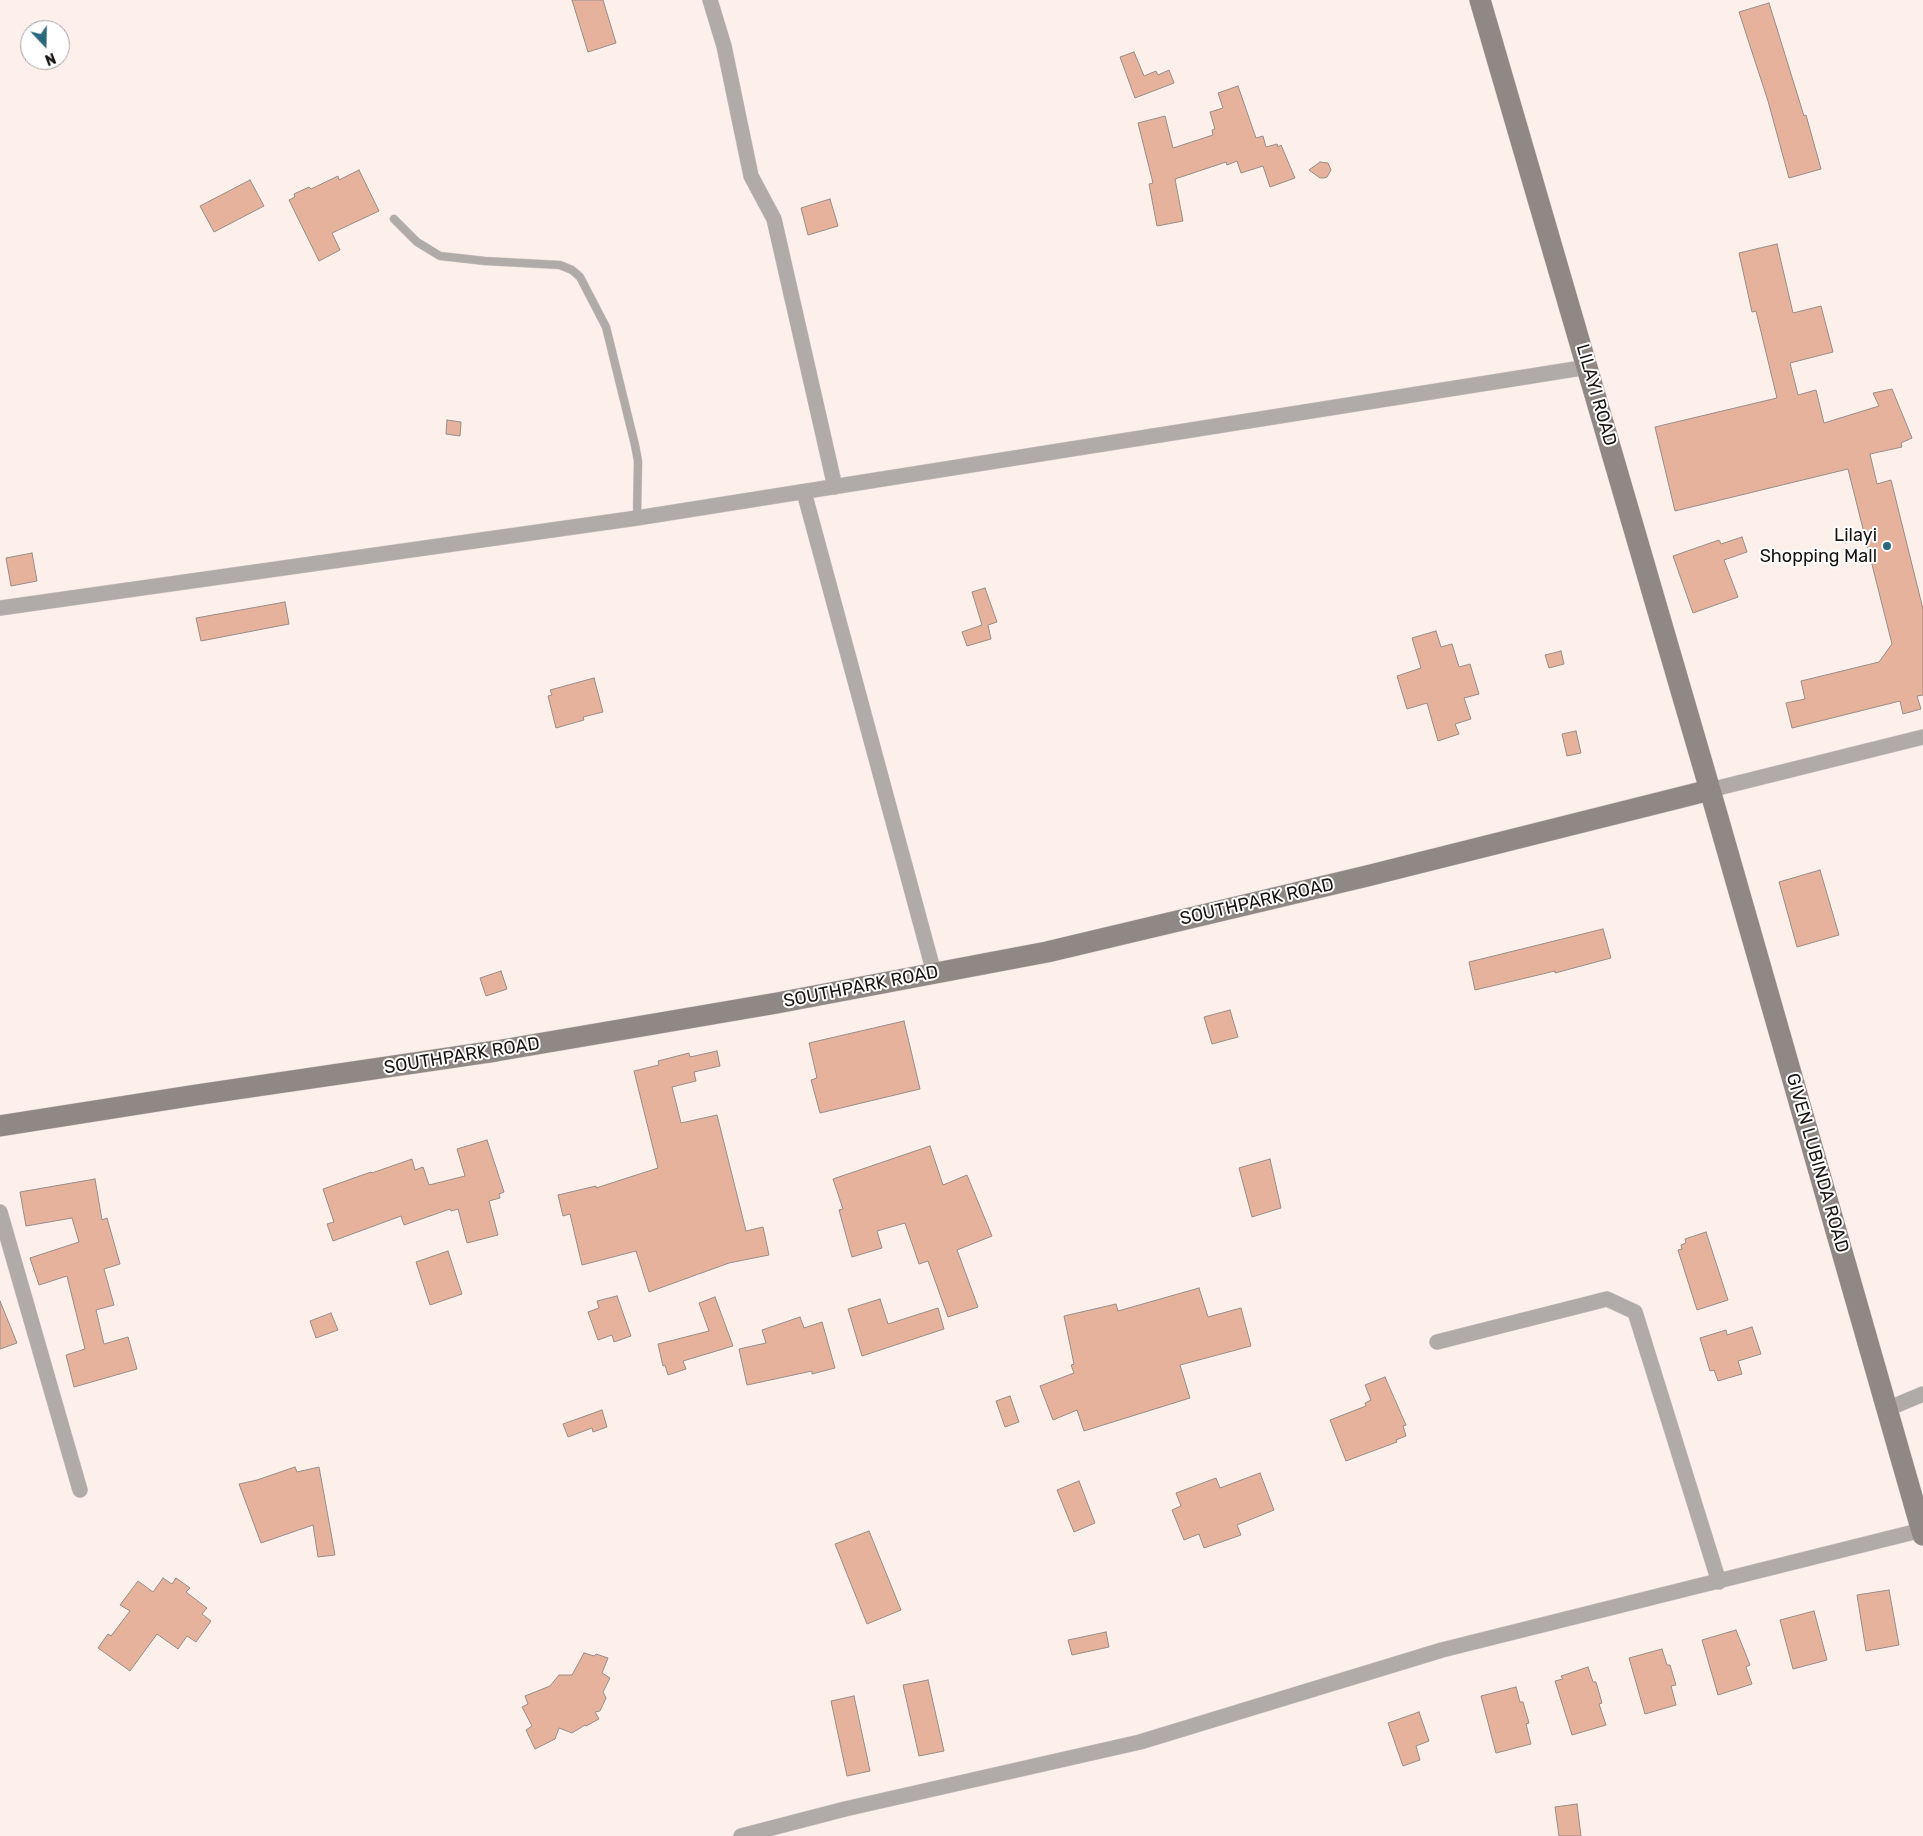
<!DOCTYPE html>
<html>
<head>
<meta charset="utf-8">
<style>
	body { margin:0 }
	#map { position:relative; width:1923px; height:1836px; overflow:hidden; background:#fdf0eb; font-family:Rubik,sans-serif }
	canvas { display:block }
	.north { position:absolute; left:20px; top:20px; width:50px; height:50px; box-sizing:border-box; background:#fff; border:1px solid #a3a1a1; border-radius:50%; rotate:159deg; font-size:14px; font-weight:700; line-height:20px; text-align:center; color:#191513 }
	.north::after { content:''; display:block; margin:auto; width:18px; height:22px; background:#2a697e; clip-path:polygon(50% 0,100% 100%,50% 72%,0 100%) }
</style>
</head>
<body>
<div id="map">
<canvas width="1923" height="1836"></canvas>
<div class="north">N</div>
</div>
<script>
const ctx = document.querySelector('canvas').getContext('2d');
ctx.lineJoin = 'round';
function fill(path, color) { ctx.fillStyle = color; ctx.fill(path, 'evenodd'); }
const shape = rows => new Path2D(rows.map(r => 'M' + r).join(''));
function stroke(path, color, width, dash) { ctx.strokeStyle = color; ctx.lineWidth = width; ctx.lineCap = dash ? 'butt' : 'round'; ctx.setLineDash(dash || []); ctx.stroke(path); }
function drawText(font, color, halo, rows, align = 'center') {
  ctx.font = font + ' Rubik,sans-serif'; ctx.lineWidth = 4; ctx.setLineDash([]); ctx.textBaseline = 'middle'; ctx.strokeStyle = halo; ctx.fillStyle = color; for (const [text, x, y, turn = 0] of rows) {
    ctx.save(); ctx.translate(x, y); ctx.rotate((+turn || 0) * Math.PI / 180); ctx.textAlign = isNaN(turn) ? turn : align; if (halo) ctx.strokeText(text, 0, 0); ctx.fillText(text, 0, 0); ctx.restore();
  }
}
const building = shape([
	[572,0,603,0,616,43,588,52,572,0],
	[1769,3,1804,116,1806,115,1821,169,1789,178,1768,101,1739,12,1769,3],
	[1134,52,1144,76,1156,71,1158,75,1169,70,1174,83,1135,98,1120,57,1134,52],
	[1238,86,1256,138,1263,136,1266,147,1277,144,1278,147,1281,145,1295,178,1270,187,1263,166,1241,173,1237,161,1227,165,1226,162,1175,179,1183,221,1157,226,1149,184,1153,183,1138,123,1165,116,1173,148,1213,135,1212,130,1215,129,1210,112,1223,108,1218,93,1238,86],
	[1320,162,1328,163,1331,170,1327,177,1324,178,1320,178,1309,170,1320,162],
	[359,170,379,211,332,233,340,250,319,261,289,200,295,197,294,194,309,187,311,189,338,176,339,180,359,170],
	[250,180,264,206,214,232,200,206,250,180],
	[830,199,838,226,808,235,801,208,830,199],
	[1777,244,1793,313,1821,306,1833,352,1790,363,1798,395,1816,390,1824,423,1879,406,1873,393,1892,389,1912,438,1901,443,1902,447,1870,454,1877,484,1891,480,1923,609,1923,695,1917,696,1921,709,1903,714,1900,701,1792,728,1786,703,1805,699,1801,681,1879,662,1892,644,1848,469,1675,511,1655,427,1777,398,1756,311,1752,312,1739,253,1777,244],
	[447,420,461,422,460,436,446,434,447,420],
	[1742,537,1747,552,1724,560,1738,597,1693,613,1673,556,1719,540,1721,544,1742,537],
	[32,553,37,581,11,586,6,558,32,553],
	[985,588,997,622,988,625,991,639,967,646,962,632,982,625,972,592,985,588],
	[285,602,289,624,201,641,196,618,285,602],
	[1436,631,1441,647,1452,644,1459,667,1470,664,1479,694,1464,698,1471,719,1455,724,1459,734,1438,741,1427,703,1407,709,1397,676,1421,668,1412,638,1436,631],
	[1561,651,1564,664,1549,668,1545,655,1561,651],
	[594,678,603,712,583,717,584,720,556,728,548,696,552,695,550,690,594,678],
	[1576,731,1581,753,1567,756,1562,734,1576,731],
	[1820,870,1839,935,1797,947,1779,882,1820,870],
	[1603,929,1611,958,1555,973,1555,971,1475,990,1469,962,1603,929],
	[501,971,507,989,486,996,480,978,501,971],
	[1230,1010,1238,1037,1212,1044,1204,1017,1230,1010],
	[904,1021,920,1089,820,1113,811,1080,817,1078,809,1043,904,1021],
	[717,1051,720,1066,694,1072,696,1081,672,1087,681,1123,717,1115,746,1231,763,1227,769,1255,729,1263,649,1292,636,1251,582,1265,570,1214,563,1216,558,1195,596,1186,596,1188,658,1168,634,1071,659,1065,658,1061,689,1053,690,1057,717,1051],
	[487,1140,504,1192,499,1194,500,1198,489,1201,498,1235,467,1243,458,1209,451,1211,450,1209,404,1225,401,1216,333,1241,327,1224,334,1222,323,1189,371,1172,372,1173,412,1159,415,1170,423,1167,429,1185,465,1176,457,1149,487,1140],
	[930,1146,943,1185,967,1175,992,1236,957,1250,978,1307,948,1317,928,1261,919,1264,905,1223,877,1231,882,1248,852,1257,839,1210,843,1209,833,1179,930,1146],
	[1270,1159,1281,1208,1252,1217,1239,1168,1270,1159],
	[95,1179,102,1220,107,1218,120,1264,104,1269,114,1305,96,1310,104,1344,128,1337,137,1369,74,1387,66,1355,85,1349,67,1276,39,1285,30,1258,79,1242,72,1218,26,1226,20,1192,95,1179],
	[1706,1232,1728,1300,1697,1310,1678,1250,1682,1249,1681,1245,1686,1243,1685,1239,1706,1232],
	[448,1251,462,1294,430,1305,416,1262,448,1251],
	[1199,1288,1208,1317,1241,1308,1251,1346,1180,1365,1190,1398,1084,1431,1077,1410,1053,1420,1040,1386,1074,1373,1071,1365,1074,1364,1064,1316,1116,1304,1118,1311,1199,1288],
	[617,1296,631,1336,614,1342,612,1335,598,1340,588,1312,599,1308,597,1301,617,1296],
	[715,1297,733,1346,683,1361,686,1369,668,1375,665,1365,663,1366,658,1344,709,1331,699,1303,715,1297],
	[880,1299,888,1324,938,1308,944,1329,862,1356,848,1309,880,1299],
	[0,1301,17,1343,0,1349,0,1301],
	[331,1313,338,1330,316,1338,310,1321,331,1313],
	[800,1317,804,1328,822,1322,835,1368,812,1374,812,1371,747,1385,739,1349,766,1343,762,1330,800,1317],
	[1752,1327,1761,1354,1738,1361,1742,1374,1718,1381,1714,1370,1710,1371,1700,1338,1726,1330,1727,1335,1752,1327],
	[1385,1377,1406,1425,1403,1426,1406,1436,1396,1440,1397,1442,1346,1461,1330,1420,1366,1406,1365,1403,1371,1400,1365,1385,1385,1377],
	[1010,1396,1019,1422,1005,1427,996,1401,1010,1396],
	[602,1410,607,1427,593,1432,592,1428,568,1437,563,1424,602,1410],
	[295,1467,297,1472,319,1467,335,1555,318,1557,313,1525,261,1543,239,1484,257,1480,295,1467],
	[1260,1473,1274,1510,1237,1525,1241,1535,1204,1548,1199,1534,1184,1540,1172,1510,1181,1506,1176,1493,1216,1478,1220,1488,1260,1473],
	[1079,1481,1095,1523,1074,1532,1057,1490,1079,1481],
	[869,1531,901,1610,867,1624,835,1544,869,1531],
	[163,1578,172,1584,176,1578,190,1588,186,1592,207,1608,202,1614,211,1621,196,1642,187,1636,178,1649,157,1634,130,1671,98,1648,108,1634,111,1636,130,1611,120,1605,138,1581,153,1592,163,1578],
	[1889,1590,1899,1645,1866,1651,1857,1595,1889,1590],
	[1814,1611,1827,1660,1793,1669,1780,1620,1814,1611],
	[1736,1630,1750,1665,1746,1667,1752,1684,1718,1695,1702,1640,1736,1630],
	[1106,1632,1109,1647,1072,1655,1068,1640,1106,1632],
	[1662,1649,1667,1665,1670,1665,1676,1685,1671,1686,1676,1705,1645,1714,1629,1658,1662,1649],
	[584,1653,594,1656,596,1654,608,1658,602,1673,610,1678,603,1692,606,1698,600,1711,595,1712,599,1719,586,1726,585,1725,572,1733,559,1728,555,1739,535,1749,526,1730,532,1726,522,1707,528,1704,525,1696,550,1686,559,1675,572,1675,584,1653],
	[1588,1667,1593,1682,1596,1682,1602,1703,1599,1704,1606,1725,1572,1735,1555,1681,1563,1679,1561,1676,1588,1667],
	[928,1680,944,1751,919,1756,903,1685,928,1680],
	[1516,1687,1520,1702,1523,1702,1529,1723,1526,1724,1531,1744,1496,1753,1481,1696,1516,1687],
	[854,1696,870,1771,847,1776,831,1701,854,1696],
	[1419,1712,1429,1741,1416,1746,1420,1760,1403,1766,1388,1723,1419,1712],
	[1577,1804,1581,1836,1559,1836,1555,1807,1577,1804]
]);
fill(building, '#e7b29c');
stroke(building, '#988d88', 1);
const lane = shape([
	[394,219,417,242,440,256,485,261,560,265,572,270,580,277,606,327,635,445,638,461,637,518]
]);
const street = shape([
	[710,0,724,46,751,176,774,219,835,487],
	[804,492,934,973],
	[0,608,637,518,1588,367],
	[1710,790,1923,737],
	[0,1212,80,1490],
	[1437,1342,1607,1299,1635,1312,1719,1582],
	[1887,1409,1923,1394],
	[741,1836,845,1809,1140,1742,1442,1650,1922,1530]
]);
const secondary = shape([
	[1480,0,1710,790,1923,1535],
	[0,1126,196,1095,496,1051,777,1003,1047,952,1367,876,1710,790]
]);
stroke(lane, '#d9cdc8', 9);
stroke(street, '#d9cdc8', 16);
stroke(secondary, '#d9cdc8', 22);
stroke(lane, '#b0aba9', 8);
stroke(street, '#b0aba9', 15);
stroke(secondary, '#8f8885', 21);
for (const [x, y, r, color] of [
	[1887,546,5,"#2a697e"]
]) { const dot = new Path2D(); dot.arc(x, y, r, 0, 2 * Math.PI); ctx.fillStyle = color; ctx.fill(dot); stroke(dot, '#fff', 2); }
drawText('18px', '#191513', '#fff', [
	["LILAYI ROAD",1596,395,74],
	["SOUTHPARK ROAD",1257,902,-13],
	["SOUTHPARK ROAD",861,987,-11],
	["SOUTHPARK ROAD",462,1056,-9],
	["GIVEN LUBINDA ROAD",1817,1163,74]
]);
drawText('18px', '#191513', '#fff', [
	["Lilayi",1877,536],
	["Shopping Mall",1877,557]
], 'right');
</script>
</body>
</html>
